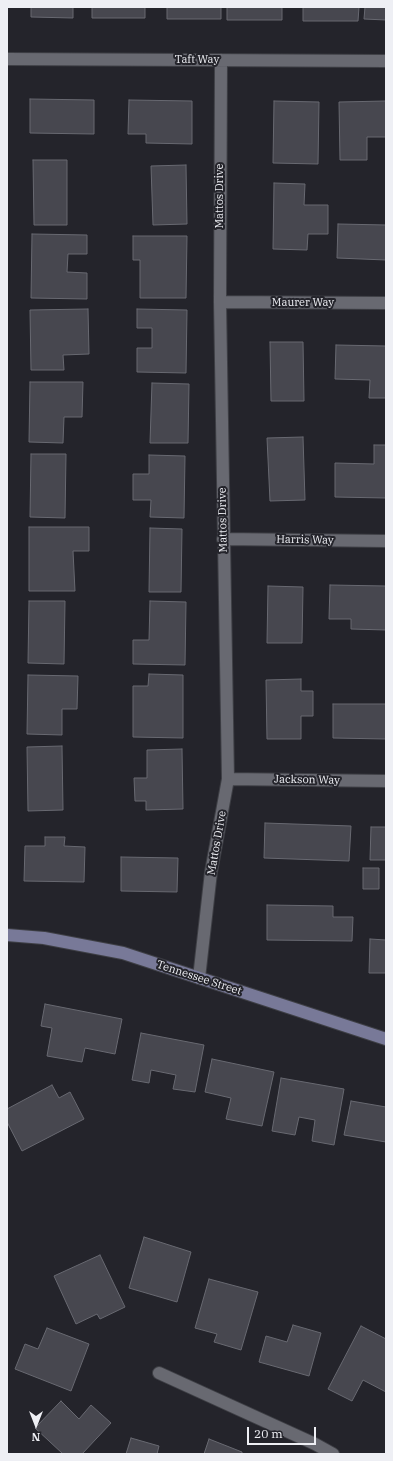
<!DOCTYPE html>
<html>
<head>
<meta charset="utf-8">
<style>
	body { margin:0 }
	#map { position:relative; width:393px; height:1461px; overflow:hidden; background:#24242b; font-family:"IBM Plex Serif",serif }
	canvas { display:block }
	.frame { position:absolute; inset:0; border:8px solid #eeeff4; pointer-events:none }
	.north { position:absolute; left:16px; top:1405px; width:40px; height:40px; -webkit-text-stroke:3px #24242b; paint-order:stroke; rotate:180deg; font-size:11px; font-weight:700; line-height:16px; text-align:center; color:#eeeff4 }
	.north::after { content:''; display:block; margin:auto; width:14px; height:18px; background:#eeeff4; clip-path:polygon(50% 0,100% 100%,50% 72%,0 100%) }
	.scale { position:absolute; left:247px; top:1427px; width:69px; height:18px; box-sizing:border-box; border:2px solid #eeeff4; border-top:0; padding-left:5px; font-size:12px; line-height:14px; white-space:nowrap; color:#eeeff4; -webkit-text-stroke:3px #24242b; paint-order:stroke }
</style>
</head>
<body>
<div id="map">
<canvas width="393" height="1461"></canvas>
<div class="frame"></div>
<div class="north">N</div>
<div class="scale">20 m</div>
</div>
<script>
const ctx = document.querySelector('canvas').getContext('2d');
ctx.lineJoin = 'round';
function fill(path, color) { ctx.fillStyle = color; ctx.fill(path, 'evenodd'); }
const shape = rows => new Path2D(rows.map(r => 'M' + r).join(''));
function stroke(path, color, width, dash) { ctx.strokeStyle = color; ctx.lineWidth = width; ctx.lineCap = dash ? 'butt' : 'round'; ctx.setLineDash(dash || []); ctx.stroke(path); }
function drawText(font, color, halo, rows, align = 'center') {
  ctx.font = font + ' "IBM Plex Serif",serif'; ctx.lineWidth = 4; ctx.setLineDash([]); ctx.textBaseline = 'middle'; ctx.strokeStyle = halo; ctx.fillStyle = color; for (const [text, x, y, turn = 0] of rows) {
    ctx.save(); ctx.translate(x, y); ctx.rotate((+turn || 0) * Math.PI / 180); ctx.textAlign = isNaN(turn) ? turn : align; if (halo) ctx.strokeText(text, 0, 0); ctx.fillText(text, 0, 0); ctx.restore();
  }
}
const building = shape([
	[31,7,73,7,73,18,31,17,31,7],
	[92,7,145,7,145,18,92,18,92,7],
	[167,7,221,7,221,19,167,19,167,7],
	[227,7,282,7,282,20,227,20,227,7],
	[303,7,359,7,358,21,303,21,303,7],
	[365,7,386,7,386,20,364,19,365,7],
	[30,99,94,100,94,134,30,133,30,99],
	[129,100,192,101,192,144,146,143,146,134,128,134,129,100],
	[274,101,319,102,318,164,273,163,274,101],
	[386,101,386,137,367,137,367,160,340,160,339,102,386,101],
	[33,160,67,160,67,225,34,225,33,160],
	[186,165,187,224,153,225,151,166,186,165],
	[274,183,305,184,304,205,328,205,328,234,308,234,307,250,273,249,274,183],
	[338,224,386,225,386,260,337,258,338,224],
	[32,234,87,235,87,254,68,254,67,272,87,273,87,299,31,298,32,234],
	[133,236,187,236,186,298,140,298,140,260,133,260,133,236],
	[88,309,89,354,63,355,64,370,31,370,30,310,88,309],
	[137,309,187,310,186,373,137,372,137,348,152,348,152,328,137,328,137,309],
	[270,342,303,342,304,401,271,401,270,342],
	[336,345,386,346,386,398,369,398,370,380,335,379,336,345],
	[30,382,83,382,82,417,64,417,63,443,29,442,30,382],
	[152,383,189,384,188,443,150,443,152,383],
	[303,437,305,500,270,501,267,438,303,437],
	[374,445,386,445,386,498,335,497,335,463,374,464,374,445],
	[31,454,66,454,65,518,30,517,31,454],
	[149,455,185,456,184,518,150,517,151,500,133,500,133,474,149,474,149,455],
	[29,527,89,527,89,551,73,551,75,591,29,591,29,527],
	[150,528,182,529,181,592,149,592,150,528],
	[330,585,386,586,386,630,351,629,351,619,329,619,330,585],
	[268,586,303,587,302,643,267,643,268,586],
	[29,601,65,601,64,664,28,663,29,601],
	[150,601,186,602,185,665,133,664,133,640,149,640,150,601],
	[149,674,183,675,183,738,133,737,133,686,148,686,149,674],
	[28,675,78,676,77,709,62,709,62,735,27,734,28,675],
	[301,679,301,691,313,691,313,716,301,716,301,739,267,739,266,680,301,679],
	[333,704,386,704,386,739,333,738,333,704],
	[62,746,63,810,28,811,27,747,62,746],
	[182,749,183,809,146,810,146,801,135,801,134,778,147,778,147,750,182,749],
	[265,823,351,826,349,861,264,858,265,823],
	[371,827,386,827,386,860,370,860,371,827],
	[45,837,65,837,64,846,85,847,84,882,24,881,25,846,45,846,45,837],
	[121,857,178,858,177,892,121,891,121,857],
	[363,868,379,868,379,889,363,889,363,868],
	[267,905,333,906,333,917,353,917,352,941,267,940,267,905],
	[370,939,386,940,386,973,369,973,370,939],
	[45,1004,122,1019,115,1054,85,1048,82,1062,47,1056,52,1028,41,1026,45,1004],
	[141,1033,204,1045,195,1092,173,1089,176,1075,151,1070,149,1083,132,1080,141,1033],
	[212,1059,274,1072,262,1126,226,1119,231,1098,205,1092,212,1059],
	[281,1078,344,1089,334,1145,312,1141,315,1120,299,1117,295,1135,272,1131,281,1078],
	[52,1085,59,1098,70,1092,84,1119,22,1151,7,1122,7,1109,52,1085],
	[351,1101,386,1107,386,1142,344,1135,351,1101],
	[144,1237,191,1252,177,1302,129,1288,144,1237],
	[100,1255,125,1307,100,1319,97,1314,76,1324,54,1276,100,1255],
	[209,1279,258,1292,241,1350,214,1342,217,1334,195,1328,209,1279],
	[293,1325,321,1333,309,1376,259,1362,266,1336,287,1342,293,1325],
	[361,1326,386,1339,386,1392,363,1380,352,1401,328,1389,361,1326],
	[47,1328,89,1344,71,1391,15,1369,25,1344,38,1349,47,1328],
	[61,1401,79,1419,91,1405,111,1423,82,1454,63,1454,35,1428,61,1401],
	[131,1438,159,1446,157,1454,126,1454,131,1438],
	[209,1439,242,1452,242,1454,204,1454,209,1439]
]);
fill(building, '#47474f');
stroke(building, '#686971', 1);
const street = shape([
	[7,59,386,61],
	[220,302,386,303],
	[223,539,386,541],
	[228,779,386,781],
	[199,978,211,872,228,779,220,302,221,60],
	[159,1373,315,1444,333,1454]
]);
const secondary = shape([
	[7,935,44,938,123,953,386,1039]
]);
stroke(street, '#3e3f45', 14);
stroke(secondary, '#3e3f45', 14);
stroke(street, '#686971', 12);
stroke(secondary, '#787998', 12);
drawText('11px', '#eeeff4', '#24242b', [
	["Taft Way",197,60],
	["Mattos Drive",220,196,-90],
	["Maurer Way",303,303],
	["Mattos Drive",223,520,-91],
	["Harris Way",305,540,1],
	["Jackson Way",307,780,1],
	["Mattos Drive",217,843,-80],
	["Tennessee Street",199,978,18]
]);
</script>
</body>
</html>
